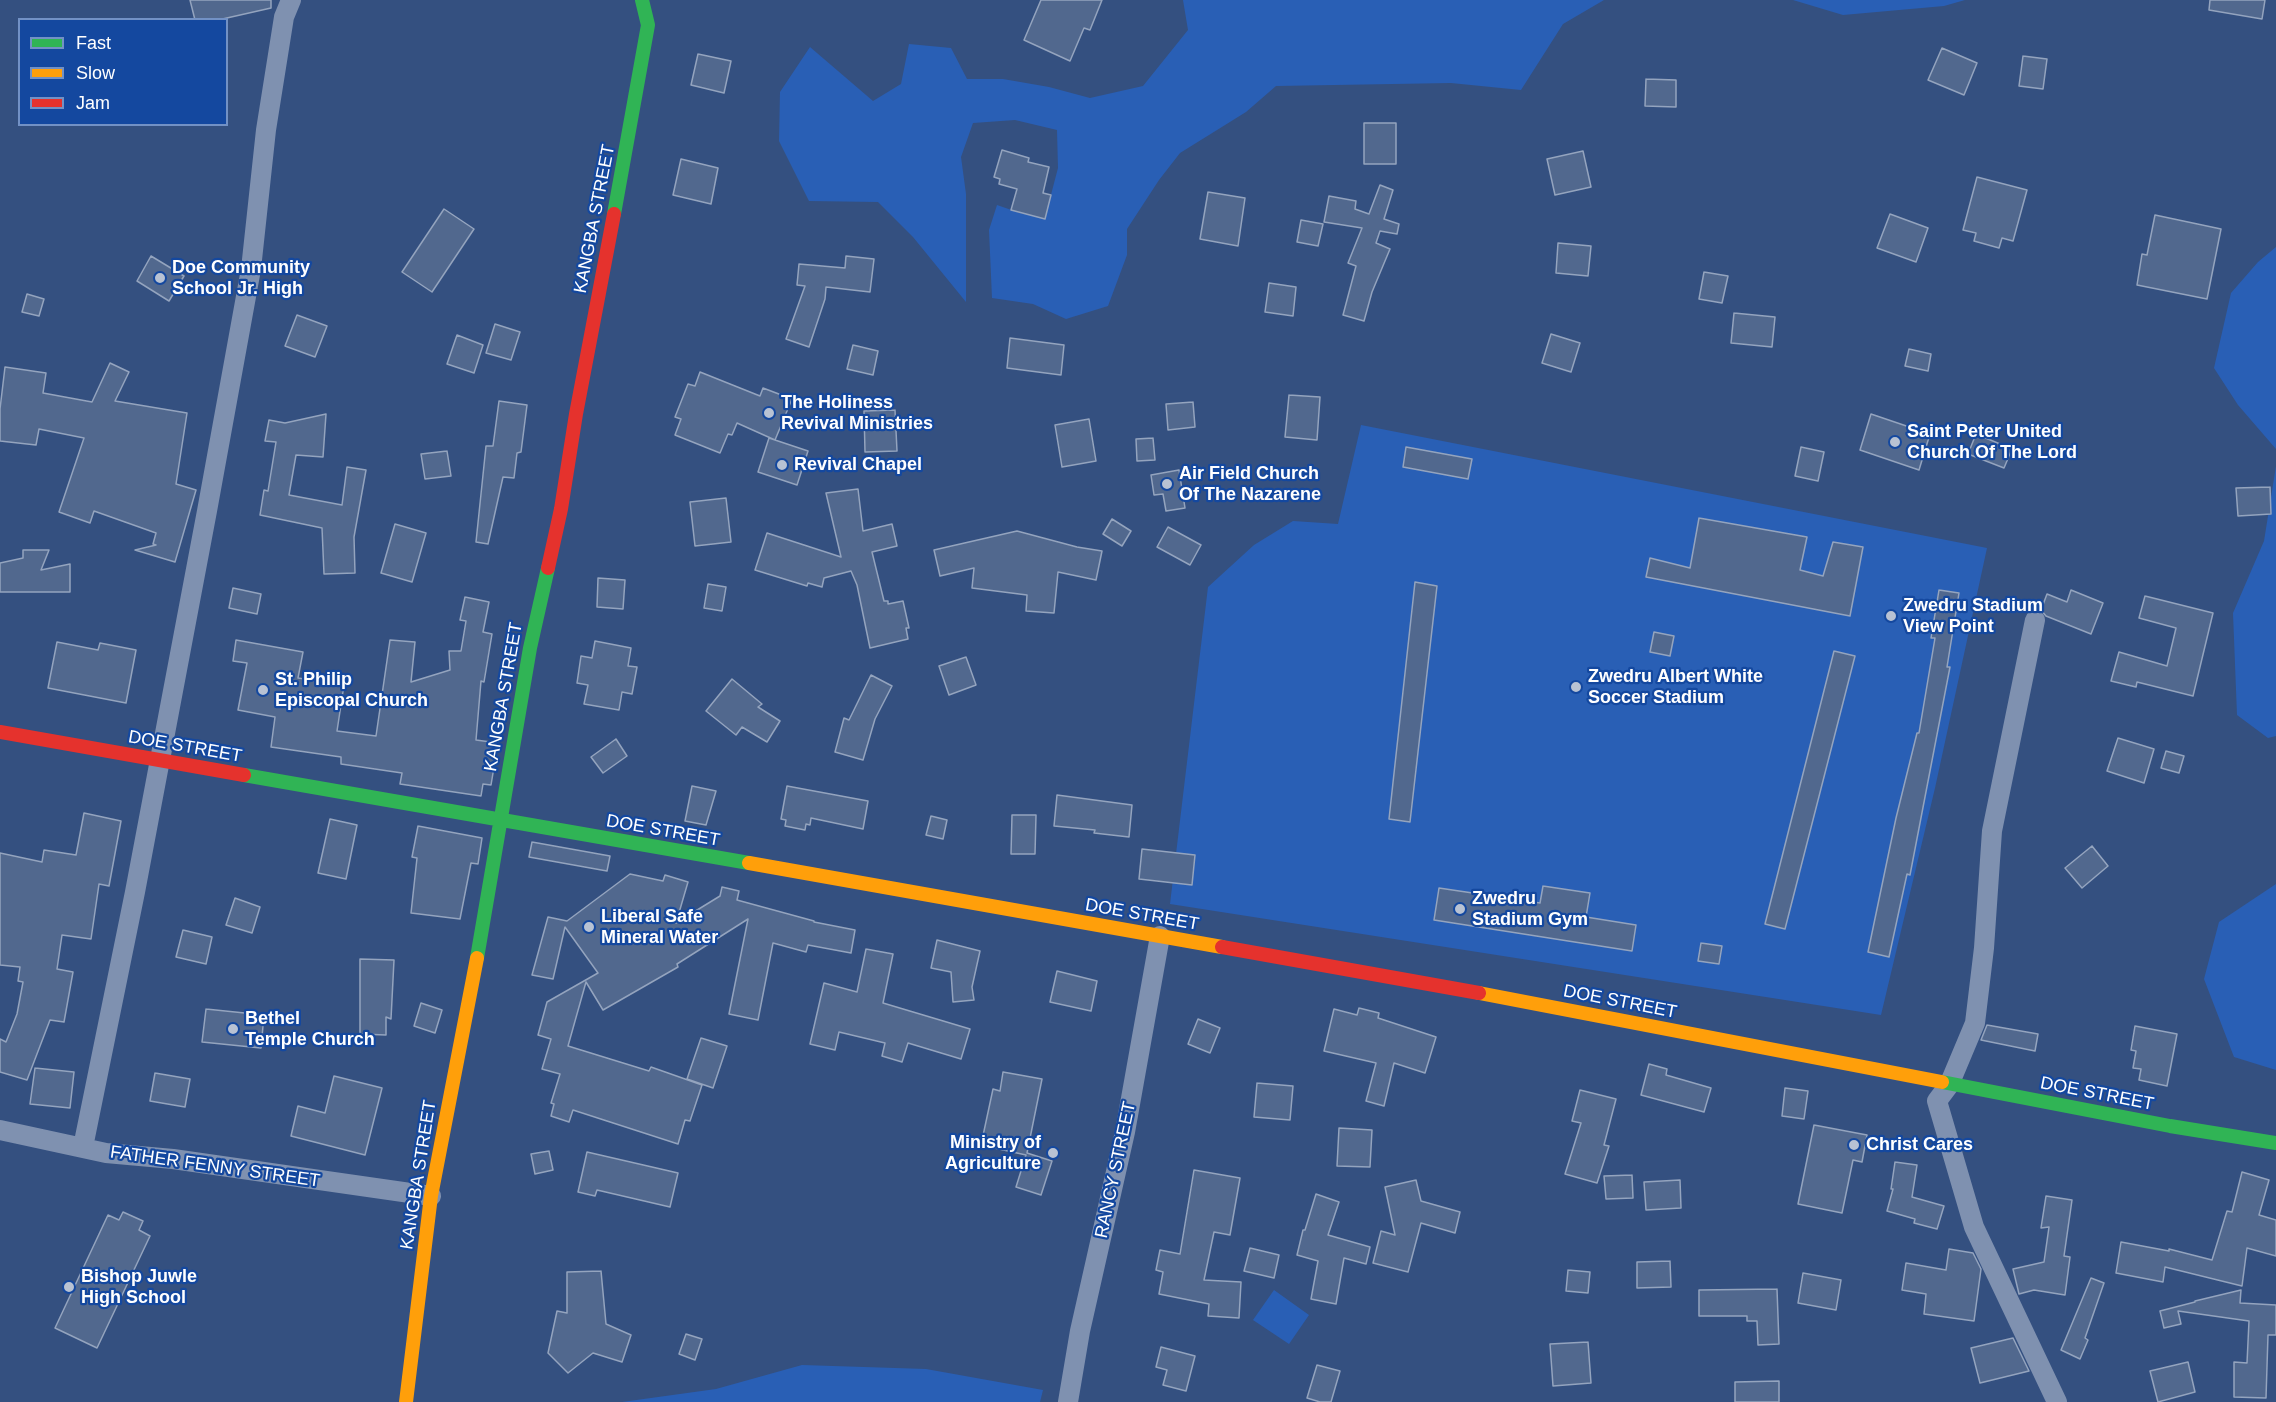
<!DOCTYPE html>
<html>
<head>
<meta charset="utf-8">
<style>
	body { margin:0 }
	#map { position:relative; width:2276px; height:1402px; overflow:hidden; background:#345080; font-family:Arial,sans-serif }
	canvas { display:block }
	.legend { position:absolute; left:18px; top:18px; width:210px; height:108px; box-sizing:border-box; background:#14489f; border:2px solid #7291c5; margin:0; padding:8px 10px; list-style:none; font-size:18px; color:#fff }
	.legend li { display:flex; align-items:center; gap:12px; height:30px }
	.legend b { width:30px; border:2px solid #7291c5 }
</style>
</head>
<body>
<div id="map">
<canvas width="2276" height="1402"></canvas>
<ul class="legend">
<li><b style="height:8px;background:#30b455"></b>Fast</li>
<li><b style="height:8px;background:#ff9f0a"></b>Slow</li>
<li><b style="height:8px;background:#e5322d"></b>Jam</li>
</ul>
</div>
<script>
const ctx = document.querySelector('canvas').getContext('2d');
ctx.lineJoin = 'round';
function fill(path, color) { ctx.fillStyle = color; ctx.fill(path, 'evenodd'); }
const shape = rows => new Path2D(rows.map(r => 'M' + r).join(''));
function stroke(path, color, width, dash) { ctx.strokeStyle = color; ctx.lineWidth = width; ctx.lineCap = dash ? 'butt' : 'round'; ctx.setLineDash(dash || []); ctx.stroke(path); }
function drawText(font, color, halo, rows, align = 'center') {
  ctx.font = font + ' Arial,sans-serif'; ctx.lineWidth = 4.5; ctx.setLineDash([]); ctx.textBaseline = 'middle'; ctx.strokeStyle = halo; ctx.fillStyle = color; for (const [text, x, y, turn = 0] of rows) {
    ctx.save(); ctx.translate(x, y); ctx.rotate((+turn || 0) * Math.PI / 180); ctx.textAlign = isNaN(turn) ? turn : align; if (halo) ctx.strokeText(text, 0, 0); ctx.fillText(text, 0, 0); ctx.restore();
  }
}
fill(shape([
	[1183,0,1604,0,1563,24,1521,90,1451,83,1276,86,1246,112,1180,153,1159,180,1127,229,1127,255,1108,306,1066,319,1033,304,992,298,989,230,997,205,1023,214,1047,210,1058,168,1057,130,1015,120,973,123,961,157,966,194,966,302,913,237,878,202,809,201,779,141,780,92,810,47,873,101,901,84,909,44,951,48,967,79,1003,79,1049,87,1090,98,1143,86,1188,30],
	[1793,0,1965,0,1944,6,1843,15],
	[2276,247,2276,449,2238,405,2214,368,2231,293,2258,262],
	[1361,425,1987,548,1935,788,1881,1015,1170,904,1208,587,1254,545,1293,521,1338,524],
	[2276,466,2276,736,2268,738,2237,715,2233,613,2264,541],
	[2276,884,2276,1070,2234,1057,2204,979,2219,922],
	[1274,1290,1309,1315,1289,1344,1253,1320],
	[802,1365,926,1369,1043,1390,1040,1402,622,1402,716,1389]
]), '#295fb5');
const building = shape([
	[190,0,271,0,271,8,218,20,195,20,190,0],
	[1041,0,1102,0,1090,30,1084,28,1070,61,1024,40,1041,0],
	[2210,0,2265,0,2262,19,2209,10,2210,0],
	[1942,48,1977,63,1964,95,1928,80,1942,48],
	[698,54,731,61,724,93,691,85,698,54],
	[2023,56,2047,59,2043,89,2019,86,2023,56],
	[1646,79,1676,80,1676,107,1645,106,1646,79],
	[1364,123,1396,123,1396,164,1364,164,1364,123],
	[1002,150,1029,158,1028,162,1049,167,1043,193,1051,195,1045,219,1011,210,1017,189,999,184,1000,179,994,177,1002,150],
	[1583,151,1591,187,1555,195,1547,159,1583,151],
	[681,159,718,168,711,204,673,195,681,159],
	[1977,177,2027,190,2013,241,2002,238,1999,248,1974,241,1976,233,1963,230,1977,177],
	[1380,185,1393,190,1384,219,1399,224,1397,234,1380,231,1376,243,1390,249,1372,292,1364,321,1343,315,1356,266,1348,263,1362,228,1324,222,1329,196,1356,201,1355,209,1369,214,1380,185],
	[1208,192,1245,198,1238,246,1200,239,1208,192],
	[444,209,474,229,432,292,402,272,444,209],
	[1890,214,1928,228,1916,262,1877,248,1890,214],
	[2155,215,2221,229,2207,299,2137,285,2142,254,2147,255,2155,215],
	[1301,220,1323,224,1318,246,1297,242,1301,220],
	[1558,243,1591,246,1588,276,1556,273,1558,243],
	[151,256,184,276,169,301,137,281,151,256],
	[846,256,874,259,870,292,826,287,825,299,809,347,786,339,805,286,797,285,799,264,845,268,846,256],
	[1704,272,1728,276,1722,303,1699,299,1704,272],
	[1269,283,1296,287,1293,316,1265,312,1269,283],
	[27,294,44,299,39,316,22,312,27,294],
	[1734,313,1775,317,1772,347,1731,343,1734,313],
	[297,315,327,326,315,357,285,346,297,315],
	[495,324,520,332,511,360,486,353,495,324],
	[1551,334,1580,343,1571,372,1542,363,1551,334],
	[457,335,483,345,474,373,447,364,457,335],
	[1010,338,1064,345,1061,375,1007,368,1010,338],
	[853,345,878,351,873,375,847,369,853,345],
	[1909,349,1931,354,1928,371,1905,366,1909,349],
	[110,363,129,372,115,401,187,413,176,484,196,490,175,562,135,550,156,545,153,544,156,533,94,511,90,523,59,512,84,438,39,429,36,445,0,441,0,409,5,367,46,373,43,393,92,402,110,363],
	[700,372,760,396,763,388,792,399,775,440,737,423,732,435,728,434,720,453,675,435,681,419,675,417,688,384,695,386,700,372],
	[1289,395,1320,397,1317,440,1285,437,1289,395],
	[499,401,527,405,521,452,517,453,514,478,503,477,488,544,476,542,486,446,493,446,499,401],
	[1193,402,1195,427,1168,430,1166,404,1193,402],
	[895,410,897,451,865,452,864,411,895,410],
	[326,414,323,457,296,455,289,495,342,505,347,467,366,470,354,537,355,573,324,574,322,528,260,515,264,490,268,491,276,442,265,441,269,420,285,423,326,414],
	[1871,414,1930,434,1919,470,1860,450,1871,414],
	[1089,419,1096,461,1062,467,1055,425,1089,419],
	[1976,434,2012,449,2004,468,1968,454,1976,434],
	[769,438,808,451,797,485,758,472,769,438],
	[1153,438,1155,460,1137,461,1136,439,1153,438],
	[1406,447,1472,459,1468,479,1403,467,1406,447],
	[1801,447,1824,452,1818,481,1795,476,1801,447],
	[447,451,451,476,425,479,421,454,447,451],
	[1179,470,1185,508,1166,511,1163,494,1154,495,1151,475,1179,470],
	[2270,487,2271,514,2238,516,2236,488,2270,487],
	[858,489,863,531,892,524,897,546,872,552,884,601,888,601,888,604,903,601,909,628,906,628,908,639,870,648,857,585,851,571,824,578,822,587,808,583,807,586,755,570,767,533,841,557,826,493,858,489],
	[726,498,731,542,695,546,690,502,726,498],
	[1699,518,1807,537,1800,570,1823,576,1833,542,1863,547,1850,616,1646,577,1650,558,1690,568,1699,518],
	[1112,519,1131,531,1122,546,1103,534,1112,519],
	[395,524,426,533,412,582,381,573,395,524],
	[1168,527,1201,545,1190,565,1157,547,1168,527],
	[1017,531,1077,547,1102,551,1096,580,1058,572,1054,613,1026,611,1027,595,972,588,974,568,940,576,934,550,1017,531],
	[23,550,49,550,41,570,70,564,70,592,0,592,0,563,23,558,23,550],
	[598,578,625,580,623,609,597,607,598,578],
	[1415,582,1437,586,1410,822,1389,819,1415,582],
	[708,584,726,587,722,611,704,608,708,584],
	[233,588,261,594,257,614,229,608,233,588],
	[1939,590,1959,593,1947,667,1950,667,1910,875,1907,874,1889,957,1868,952,1896,818,1917,733,1919,733,1935,638,1931,638,1939,590],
	[2071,590,2103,603,2091,634,2046,616,2041,610,2047,594,2067,602,2071,590],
	[2145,596,2213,613,2193,696,2137,682,2136,687,2111,681,2119,652,2167,666,2176,628,2139,618,2145,596],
	[465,597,489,602,483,632,492,634,484,682,481,681,476,740,498,743,491,785,483,784,481,796,400,784,402,773,341,764,341,757,271,747,275,717,238,710,247,663,233,661,236,640,303,652,298,678,344,685,337,731,376,736,390,640,415,642,411,682,450,670,449,651,461,651,466,621,460,620,465,597],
	[1654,632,1674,636,1670,656,1650,652,1654,632],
	[595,641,631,648,628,666,637,667,632,694,622,692,619,710,584,704,588,685,577,683,581,656,592,658,595,641],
	[57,642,98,650,100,643,136,650,126,703,48,688,57,642],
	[1834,651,1855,656,1785,929,1765,924,1834,651],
	[966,657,976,685,949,695,939,666,966,657],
	[871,675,892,686,875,719,863,760,835,752,844,718,849,720,871,675],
	[732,679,762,704,758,707,780,721,767,742,742,727,736,735,706,711,732,679],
	[2118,738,2154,749,2144,783,2107,771,2118,738],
	[616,739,627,756,603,773,591,757,616,739],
	[2166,751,2184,756,2179,773,2161,768,2166,751],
	[692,786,716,791,706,825,685,821,692,786],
	[787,786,868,801,863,829,811,818,810,825,806,824,805,830,785,826,786,820,781,819,787,786],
	[1057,795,1132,805,1129,837,1094,833,1095,830,1054,826,1057,795],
	[84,813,121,821,109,886,99,884,91,939,62,935,57,969,73,972,64,1022,50,1020,27,1080,0,1072,0,1039,6,1042,17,1014,23,982,18,981,20,967,0,965,0,853,42,862,44,850,76,855,84,813],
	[1012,815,1036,815,1035,854,1011,854,1012,815],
	[931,816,947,820,943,839,926,835,931,816],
	[330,819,357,825,346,879,318,873,330,819],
	[418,826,482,838,478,864,471,863,460,919,411,913,417,858,412,857,418,826],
	[532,842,610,856,607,871,529,857,532,842],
	[2092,846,2108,866,2082,888,2065,868,2092,846],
	[1142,849,1195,855,1192,885,1139,879,1142,849],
	[630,874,663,881,665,875,688,882,676,923,720,896,722,887,739,891,737,900,814,921,814,922,855,930,851,953,808,945,806,952,773,943,758,1020,729,1014,748,919,677,964,678,967,603,1010,586,982,568,1046,649,1071,651,1067,702,1085,690,1121,685,1120,678,1144,573,1110,569,1122,551,1116,554,1104,551,1103,560,1074,542,1069,551,1039,538,1035,547,1002,598,973,565,927,553,979,532,975,548,917,567,921,630,874],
	[1543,886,1590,893,1586,917,1636,925,1632,951,1434,920,1439,888,1540,903,1543,886],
	[235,898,260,907,252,933,226,925,235,898],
	[183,930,212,937,206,964,176,957,183,930],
	[937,940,980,951,972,987,974,1000,953,1002,951,972,931,968,937,940],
	[1701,943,1722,946,1719,964,1698,961,1701,943],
	[866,949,893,954,883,1003,970,1029,961,1059,908,1043,902,1062,882,1056,885,1043,839,1032,835,1050,810,1044,824,983,857,992,866,949],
	[360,959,394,960,391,1019,386,1017,386,1035,360,1034,360,959],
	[1057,971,1097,981,1091,1011,1050,1002,1057,971],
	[421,1003,442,1010,435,1033,414,1026,421,1003],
	[1359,1008,1379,1013,1378,1018,1436,1037,1425,1073,1394,1063,1384,1106,1366,1101,1376,1063,1324,1051,1334,1009,1357,1015,1359,1008],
	[206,1009,264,1015,261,1048,202,1042,206,1009],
	[1198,1019,1220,1028,1210,1053,1188,1044,1198,1019],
	[1987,1025,2038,1034,2035,1051,1981,1040,1987,1025],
	[2135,1026,2177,1034,2167,1086,2139,1080,2141,1069,2133,1068,2136,1051,2131,1050,2135,1026],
	[701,1038,727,1046,713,1088,687,1079,701,1038],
	[1649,1064,1667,1069,1666,1075,1711,1088,1704,1112,1641,1095,1649,1064],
	[35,1068,74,1072,70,1108,30,1104,35,1068],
	[1003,1072,1042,1079,1027,1153,1052,1161,1041,1195,1016,1187,1026,1155,981,1145,993,1089,1000,1091,1003,1072],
	[155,1073,190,1079,185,1107,150,1101,155,1073],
	[334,1076,382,1088,365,1155,291,1136,298,1106,325,1113,334,1076],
	[1257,1083,1293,1086,1290,1120,1254,1117,1257,1083],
	[1785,1088,1808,1091,1804,1119,1782,1116,1785,1088],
	[1580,1090,1616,1099,1604,1145,1609,1146,1597,1183,1565,1174,1581,1123,1572,1121,1580,1090],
	[1814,1125,1867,1135,1862,1162,1853,1160,1842,1213,1798,1204,1814,1125],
	[1339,1128,1372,1130,1370,1167,1337,1166,1339,1128],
	[549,1151,553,1170,535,1174,531,1154,549,1151],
	[587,1152,678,1173,670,1207,597,1190,595,1196,578,1192,587,1152],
	[1895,1162,1917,1165,1912,1197,1944,1206,1937,1229,1914,1223,1915,1219,1887,1211,1893,1189,1891,1189,1895,1162],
	[1194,1170,1240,1178,1230,1235,1214,1232,1204,1280,1241,1282,1239,1318,1208,1316,1209,1304,1159,1294,1163,1272,1156,1270,1160,1250,1180,1254,1194,1170],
	[2242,1172,2269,1180,2259,1215,2276,1220,2276,1256,2247,1248,2242,1286,2165,1267,2163,1282,2116,1273,2121,1242,2169,1251,2169,1249,2212,1260,2227,1211,2232,1212,2242,1172],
	[1632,1175,1633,1198,1606,1199,1604,1176,1632,1175],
	[1416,1180,1421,1201,1460,1212,1455,1233,1421,1223,1408,1272,1373,1263,1381,1231,1395,1235,1385,1187,1416,1180],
	[1680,1180,1681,1208,1646,1210,1644,1182,1680,1180],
	[1316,1194,1339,1202,1328,1235,1370,1247,1366,1264,1344,1258,1336,1304,1311,1299,1318,1261,1297,1255,1303,1230,1305,1230,1316,1194],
	[2046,1196,2072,1200,2064,1256,2070,1257,2065,1295,2034,1290,2019,1294,2013,1269,2044,1262,2049,1227,2041,1228,2046,1196],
	[123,1212,143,1221,139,1230,150,1236,97,1348,55,1328,108,1215,119,1220,123,1212],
	[1250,1248,1279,1255,1274,1278,1244,1271,1250,1248],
	[1949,1249,1973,1253,1981,1269,1974,1321,1924,1314,1926,1294,1902,1290,1906,1263,1946,1270,1949,1249],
	[1670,1261,1671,1287,1637,1288,1637,1262,1670,1261],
	[1568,1270,1590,1272,1588,1293,1566,1291,1568,1270],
	[601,1271,606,1324,631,1335,622,1362,593,1353,568,1373,548,1353,557,1311,567,1313,567,1272,601,1271],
	[1803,1273,1841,1280,1836,1310,1798,1303,1803,1273],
	[2091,1278,2104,1283,2085,1338,2088,1340,2080,1359,2061,1350,2091,1278],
	[1777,1289,1779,1344,1758,1345,1757,1321,1747,1321,1747,1316,1699,1316,1699,1290,1777,1289],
	[2241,1290,2240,1303,2276,1305,2276,1335,2268,1335,2266,1398,2234,1397,2234,1362,2247,1363,2249,1321,2178,1311,2181,1324,2164,1328,2160,1311,2195,1302,2195,1301,2241,1290],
	[686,1334,702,1339,695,1360,679,1354,686,1334],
	[2013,1338,2029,1371,1980,1383,1971,1348,2013,1338],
	[1588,1342,1591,1383,1553,1386,1550,1344,1588,1342],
	[1161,1347,1195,1356,1186,1391,1163,1385,1167,1370,1156,1367,1161,1347],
	[2188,1362,2195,1392,2158,1402,2150,1371,2188,1362],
	[1317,1365,1340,1371,1331,1402,1320,1402,1307,1398,1317,1365],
	[1779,1381,1779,1402,1735,1402,1735,1382,1779,1381]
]);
fill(building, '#51688e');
stroke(building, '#94a4be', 1.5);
stroke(shape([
	[2035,620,1992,831,1984,948,1975,1023,1949,1085,1937,1101,1974,1227,2057,1402],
	[0,1130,106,1153,173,1159,431,1196],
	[83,1147,135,892,207,511,251,269,266,130,284,17,291,0],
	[1068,1402,1080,1331,1125,1132,1160,936]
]), '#7f91b0', 20);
stroke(shape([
	[614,214,648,25,642,0],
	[244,775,749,863],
	[477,958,530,648,548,568],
	[1942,1082,2170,1126,2276,1143]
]), '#30b455', 14);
stroke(shape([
	[749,863,1222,947],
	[1479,993,1942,1082],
	[406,1402,431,1196,477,958]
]), '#ff9f0a', 14);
stroke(shape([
	[548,568,561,509,576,414,614,214],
	[0,732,244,775],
	[1222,947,1479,993]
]), '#e5322d', 14);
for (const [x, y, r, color] of [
	[160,278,6,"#b8c2d3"],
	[769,413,6,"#b8c2d3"],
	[1895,442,6,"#b8c2d3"],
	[782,465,6,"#b8c2d3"],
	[1167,484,6,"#b8c2d3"],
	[1891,616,6,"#b8c2d3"],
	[1576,687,6,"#b8c2d3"],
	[263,690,6,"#b8c2d3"],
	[1460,909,6,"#b8c2d3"],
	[589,927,6,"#b8c2d3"],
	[233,1029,6,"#b8c2d3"],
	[1854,1145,6,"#b8c2d3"],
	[1053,1153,6,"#b8c2d3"],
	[69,1287,6,"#b8c2d3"]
]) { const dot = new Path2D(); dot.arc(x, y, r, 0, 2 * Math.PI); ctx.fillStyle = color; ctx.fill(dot); stroke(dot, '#14489f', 2); }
drawText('18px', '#fff', '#14489f', [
	["KANGBA STREET",595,219,-79],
	["KANGBA STREET",504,697,-80],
	["DOE STREET",185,747,10],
	["DOE STREET",663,831,10],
	["DOE STREET",1142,915,10],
	["DOE STREET",1620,1002,11],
	["DOE STREET",2097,1094,11],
	["FATHER FENNY STREET",215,1167,8],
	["RANCY STREET",1116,1170,-78],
	["KANGBA STREET",419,1175,-81]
]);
drawText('bold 18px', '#fff', '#14489f', [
	["Doe Community",172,268],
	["School Jr. High",172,289],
	["The Holiness",781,403],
	["Revival Ministries",781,424],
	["Saint Peter United",1907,432],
	["Church Of The Lord",1907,453],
	["Revival Chapel",794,465],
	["Air Field Church",1179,474],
	["Of The Nazarene",1179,495],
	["Zwedru Stadium",1903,606],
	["View Point",1903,627],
	["Zwedru Albert White",1588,677],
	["Soccer Stadium",1588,698],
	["St. Philip",275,680],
	["Episcopal Church",275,701],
	["Zwedru",1472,899],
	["Stadium Gym",1472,920],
	["Liberal Safe",601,917],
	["Mineral Water",601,938],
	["Bethel",245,1019],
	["Temple Church",245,1040],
	["Ministry of",1041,1143,"right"],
	["Agriculture",1041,1164,"right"],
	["Christ Cares",1866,1145],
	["Bishop Juwle",81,1277],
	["High School",81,1298]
], 'left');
</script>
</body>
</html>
